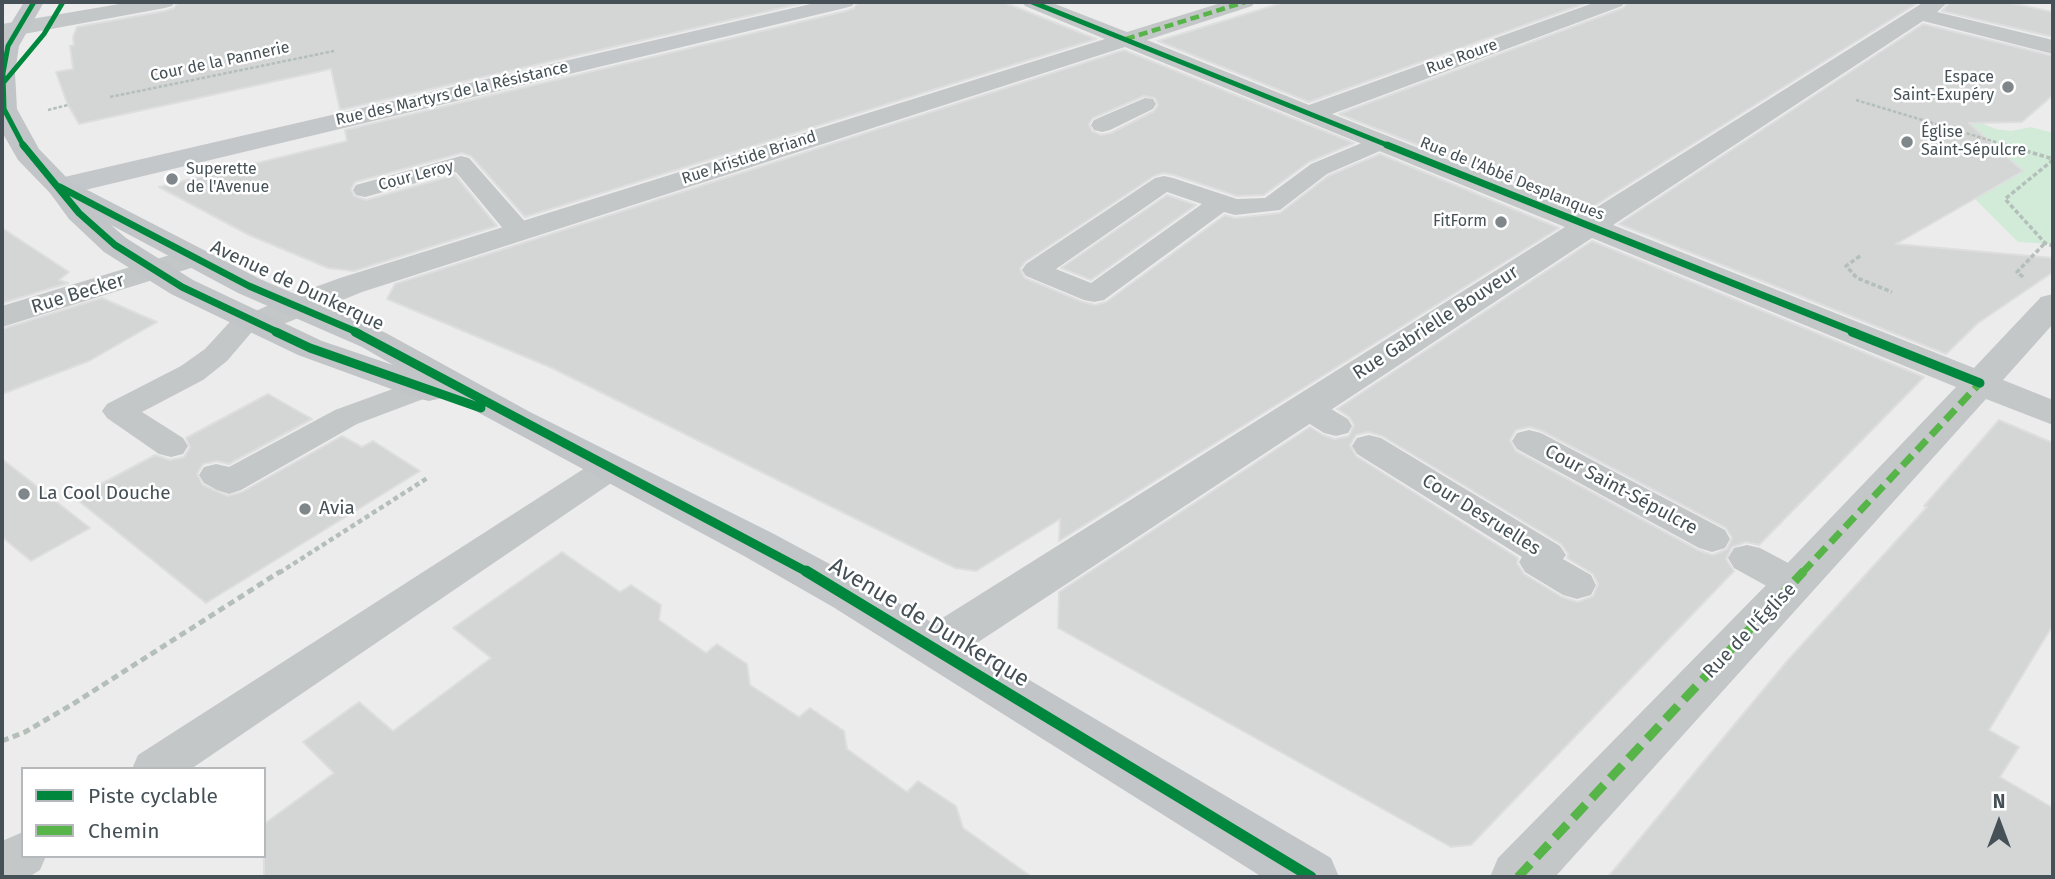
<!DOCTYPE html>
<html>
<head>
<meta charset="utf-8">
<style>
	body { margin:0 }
	#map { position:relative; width:2055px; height:879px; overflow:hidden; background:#edecec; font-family:"Fira Sans",sans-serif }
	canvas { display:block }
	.frame { position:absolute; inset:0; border:4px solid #455157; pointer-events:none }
	.legend { position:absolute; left:21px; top:767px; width:245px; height:91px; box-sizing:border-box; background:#fff; border:2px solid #b5b9bc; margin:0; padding:9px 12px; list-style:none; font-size:21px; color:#455157 }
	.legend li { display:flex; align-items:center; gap:14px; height:35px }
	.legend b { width:35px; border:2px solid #b5b9bc }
	.north { position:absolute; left:1964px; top:788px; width:70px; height:70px; -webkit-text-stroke:5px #fff; paint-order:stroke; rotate:0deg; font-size:19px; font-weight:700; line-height:28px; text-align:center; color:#455157 }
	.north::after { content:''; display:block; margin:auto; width:24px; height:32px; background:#455157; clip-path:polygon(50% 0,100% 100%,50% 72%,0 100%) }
</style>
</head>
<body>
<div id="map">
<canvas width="2055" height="879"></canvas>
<div class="frame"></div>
<ul class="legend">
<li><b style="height:9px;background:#00873e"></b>Piste cyclable</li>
<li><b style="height:9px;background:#57b448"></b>Chemin</li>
</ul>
<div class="north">N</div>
</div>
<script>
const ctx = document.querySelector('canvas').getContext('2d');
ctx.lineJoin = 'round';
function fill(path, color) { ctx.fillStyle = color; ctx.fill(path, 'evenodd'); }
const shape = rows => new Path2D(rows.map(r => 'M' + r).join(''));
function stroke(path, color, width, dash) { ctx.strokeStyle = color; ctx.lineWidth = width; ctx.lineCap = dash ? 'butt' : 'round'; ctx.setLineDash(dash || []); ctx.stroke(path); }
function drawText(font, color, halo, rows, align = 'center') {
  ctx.font = font + ' "Fira Sans",sans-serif'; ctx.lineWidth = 5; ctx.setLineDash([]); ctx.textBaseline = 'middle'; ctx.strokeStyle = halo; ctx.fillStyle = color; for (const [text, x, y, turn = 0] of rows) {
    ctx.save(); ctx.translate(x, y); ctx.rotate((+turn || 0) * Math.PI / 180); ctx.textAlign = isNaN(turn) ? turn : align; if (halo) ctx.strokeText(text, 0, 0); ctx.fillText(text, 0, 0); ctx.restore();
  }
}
fill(shape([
	[1847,87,1967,117,1996,129,2011,131,2031,127,2053,133,2053,244,2018,242,1962,186,1973,177,2011,178,2014,174]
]), '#d1ebd8');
const building = shape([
	[178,2,808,2,340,110,331,69,79,124,67,103,56,72,73,69,70,46,74,45,73,37,77,27,165,11,174,8,178,2],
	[858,2,1003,2,1096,39,525,217,471,156,462,153,355,182,351,189,354,196,366,200,455,175,497,226,354,271,328,268,249,235,159,187,347,141,345,130,846,11,854,8,858,2],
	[1285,2,1589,2,1309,102,1158,41,1285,2],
	[1628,2,1919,2,1586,211,1339,114,1623,8,1628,2],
	[1950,2,2006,2,2053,12,2053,37,1942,11,1950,2],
	[1923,24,2053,56,2053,95,2022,122,1969,123,2023,171,1896,244,2053,258,2053,272,1978,323,1946,354,1619,224,1923,24],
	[1124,50,1354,143,1309,162,1264,195,1237,196,1174,175,1163,173,1154,176,1025,262,1020,269,1025,278,1083,302,1095,305,1106,302,1225,215,1235,218,1280,213,1328,176,1380,154,1559,228,1059,541,1060,519,976,571,955,568,552,368,387,299,395,284,1124,50],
	[1144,96,1155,98,1158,105,1154,111,1111,133,1101,135,1092,131,1089,124,1093,118,1144,96],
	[1167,195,1196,205,1091,280,1061,268,1167,195],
	[2,228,69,272,59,280,68,283,2,303,2,228],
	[1592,241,1924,377,1759,545,1746,542,1732,547,1726,559,1734,571,1471,845,1451,847,1058,628,1059,592,1310,427,1323,435,1335,439,1349,436,1354,425,1349,417,1337,409,1592,241],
	[1530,427,1542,431,1726,528,1732,538,1727,549,1713,555,1698,550,1516,451,1510,440,1516,430,1530,427],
	[1368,432,1382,436,1561,544,1568,554,1567,558,1593,574,1598,584,1593,596,1578,602,1562,597,1524,574,1517,563,1518,558,1356,456,1350,445,1356,435,1368,432],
	[102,298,157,322,89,361,2,394,2,329,102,298],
	[268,394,312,419,229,464,217,461,203,464,197,474,203,485,228,496,242,492,342,436,362,447,373,441,420,471,206,603,75,498,155,455,170,460,184,457,190,447,186,438,268,394],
	[1999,420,2053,443,2053,625,1989,730,2019,747,2000,777,2053,808,2053,877,1608,877,1788,660,1927,507,1924,506,1999,420],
	[2,459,90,528,31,561,2,537,2,459],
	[562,552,620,592,631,585,661,605,659,620,706,653,717,644,747,664,750,685,799,717,810,708,844,731,847,749,907,792,918,781,956,806,963,828,1032,877,264,877,264,824,334,773,303,742,359,702,393,731,491,658,453,628,562,552]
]);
fill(building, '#d4d5d5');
stroke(building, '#dededf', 2);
stroke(shape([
	[110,97,334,51],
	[1856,100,2012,147],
	[48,110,68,105]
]), '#b4bfba', 2.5, [3.5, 2]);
stroke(shape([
	[2006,145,2053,159],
	[2053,160,2005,199,2045,243,2053,246],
	[1860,256,1846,266,1857,278,1892,292],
	[2023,277,2017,272,2045,243]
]), '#b4bfba', 3.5, [4.5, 2.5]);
stroke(shape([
	[279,573,429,477]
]), '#b4bfba', 4.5, [5, 3.5]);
stroke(shape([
	[2,741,25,732,73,704,281,571]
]), '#b4bfba', 5, [7, 4.5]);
fill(shape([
	[1145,98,1153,99,1156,104,1153,109,1110,130,1102,132,1094,130,1091,125,1094,120,1145,98],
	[1381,135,1389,137,1392,142,1389,147,1327,174,1280,210,1235,215,1224,212,1104,300,1094,302,1084,300,1026,276,1022,270,1026,264,1155,178,1164,176,1173,178,1237,199,1265,198,1311,164,1381,135],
	[1167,192,1202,204,1091,283,1056,269,1167,192],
	[461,156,469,158,528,225,532,231,528,237,519,239,510,237,456,172,365,197,356,195,353,190,356,185,461,156],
	[248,310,258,313,263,319,227,361,203,380,142,412,183,438,188,446,183,454,171,457,159,454,107,418,102,411,107,404,181,366,205,349,238,313,248,310],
	[423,378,434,381,439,388,434,395,357,424,241,490,229,494,217,490,204,483,199,475,204,467,216,464,229,467,335,410,423,378],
	[1305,397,1316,400,1348,419,1352,426,1348,433,1336,436,1324,433,1294,414,1289,407,1294,400,1305,397],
	[1529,430,1541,433,1725,530,1730,539,1725,548,1712,552,1699,548,1517,449,1512,441,1517,433,1529,430],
	[1369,435,1381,438,1560,546,1566,555,1563,559,1591,575,1596,585,1591,595,1577,599,1563,595,1525,572,1519,562,1522,557,1357,454,1352,446,1357,438,1369,435],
	[611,456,623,459,628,467,623,475,191,769,132,769,138,755,599,459,611,456],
	[1747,545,1760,548,1809,574,1814,584,1809,594,1795,598,1781,594,1734,568,1728,558,1734,548,1747,545],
	[23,832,23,856,46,856,40,870,29,877,2,877,2,841,23,832]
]), '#c3c7c8');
fill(shape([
	[131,2,175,2,172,6,165,8,2,38,2,24,131,2],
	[1022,2,1050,2,1127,32,1224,2,1255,2,1252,6,1147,40,1309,105,1596,2,1625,2,1622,6,1332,114,1586,214,1924,2,1948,2,1937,12,2053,40,2053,54,1923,21,1613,225,1974,368,2041,297,2053,294,2053,324,2003,380,2053,400,2053,425,1986,399,1555,877,1490,877,1498,858,1779,572,1956,387,1592,238,951,660,934,665,917,660,911,647,917,634,1565,227,1125,47,362,292,269,330,257,333,245,330,240,323,245,316,282,299,340,278,1105,39,1025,6,1022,2],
	[193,248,204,250,209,257,204,264,2,327,2,306,193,248]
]), '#c3c7c8');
fill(shape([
	[819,2,855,2,852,6,845,8,60,196,50,193,46,187,50,181,60,178,819,2]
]), '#c4c7c9');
fill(shape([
	[24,2,44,2,19,46,15,73,17,109,39,149,70,181,260,279,386,333,530,412,774,534,865,583,1331,858,1339,877,1262,877,833,607,744,556,444,394,442,398,429,401,416,398,298,355,171,294,104,252,69,219,50,193,18,160,2,132,2,38,24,2],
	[111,225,238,293,362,347,393,365,322,341,193,280,126,238,111,225]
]), '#c2c5c7');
stroke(shape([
	[1126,39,1245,2]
]), '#57b448', 4.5, [9, 4.5]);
stroke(shape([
	[1802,573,1980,383]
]), '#57b448', 7, [14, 7]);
stroke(shape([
	[1518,877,1804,571]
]), '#57b448', 9, [18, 9]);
stroke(shape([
	[1032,2,1392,147],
	[4,82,44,34,63,2],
	[24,147,4,109,3,73,8,46,34,2]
]), '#00873e', 5);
stroke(shape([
	[23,145,79,213,115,245,182,287,279,333],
	[1387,145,1857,333],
	[60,187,249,286,359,333]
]), '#00873e', 7);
stroke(shape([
	[276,332,310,348,481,408],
	[355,332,809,573],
	[1852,332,1980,383]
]), '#00873e', 9);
stroke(shape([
	[806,571,1311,877]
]), '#00873e', 11);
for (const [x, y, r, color] of [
	[2008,87,7,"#80878b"],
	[1907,142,7,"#80878b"],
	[172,179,7,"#80878b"],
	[1501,222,7,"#80878b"],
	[24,494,7,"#80878b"],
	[305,509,7,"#80878b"]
]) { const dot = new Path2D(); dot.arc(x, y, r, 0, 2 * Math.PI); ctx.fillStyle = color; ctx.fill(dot); stroke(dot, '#fff', 2.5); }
drawText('16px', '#455157', '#fff', [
	["Rue Roure",1462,57,-20],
	["Cour de la Pannerie",220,62,-12],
	["Rue des Martyrs de la Résistance",452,94,-13],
	["Rue Aristide Briand",749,158,-18],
	["Cour Leroy",416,176,-15],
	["Rue de l'Abbé Desplanques",1512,179,22]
]);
drawText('16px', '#455157', '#fff', [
	["Espace",1994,78],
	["Saint-Exupéry",1994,96],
	["Église",1921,133,"left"],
	["Saint-Sépulcre",1921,151,"left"],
	["Superette",186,170,"left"],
	["de l'Avenue",186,188,"left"],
	["FitForm",1487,222]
], 'right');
drawText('19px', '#455157', '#fff', [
	["Avenue de Dunkerque",297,286,25],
	["Rue Becker",78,294,-17],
	["Rue Gabrielle Bouveur",1436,323,-33],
	["Cour Saint-Sépulcre",1621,490,28],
	["Cour Desruelles",1481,515,32],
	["Rue de l'Église",1750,631,-46]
]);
drawText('19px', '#455157', '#fff', [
	["La Cool Douche",38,494],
	["Avia",319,509]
], 'left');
drawText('23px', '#455157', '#fff', [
	["Avenue de Dunkerque",929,623,31]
]);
</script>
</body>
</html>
